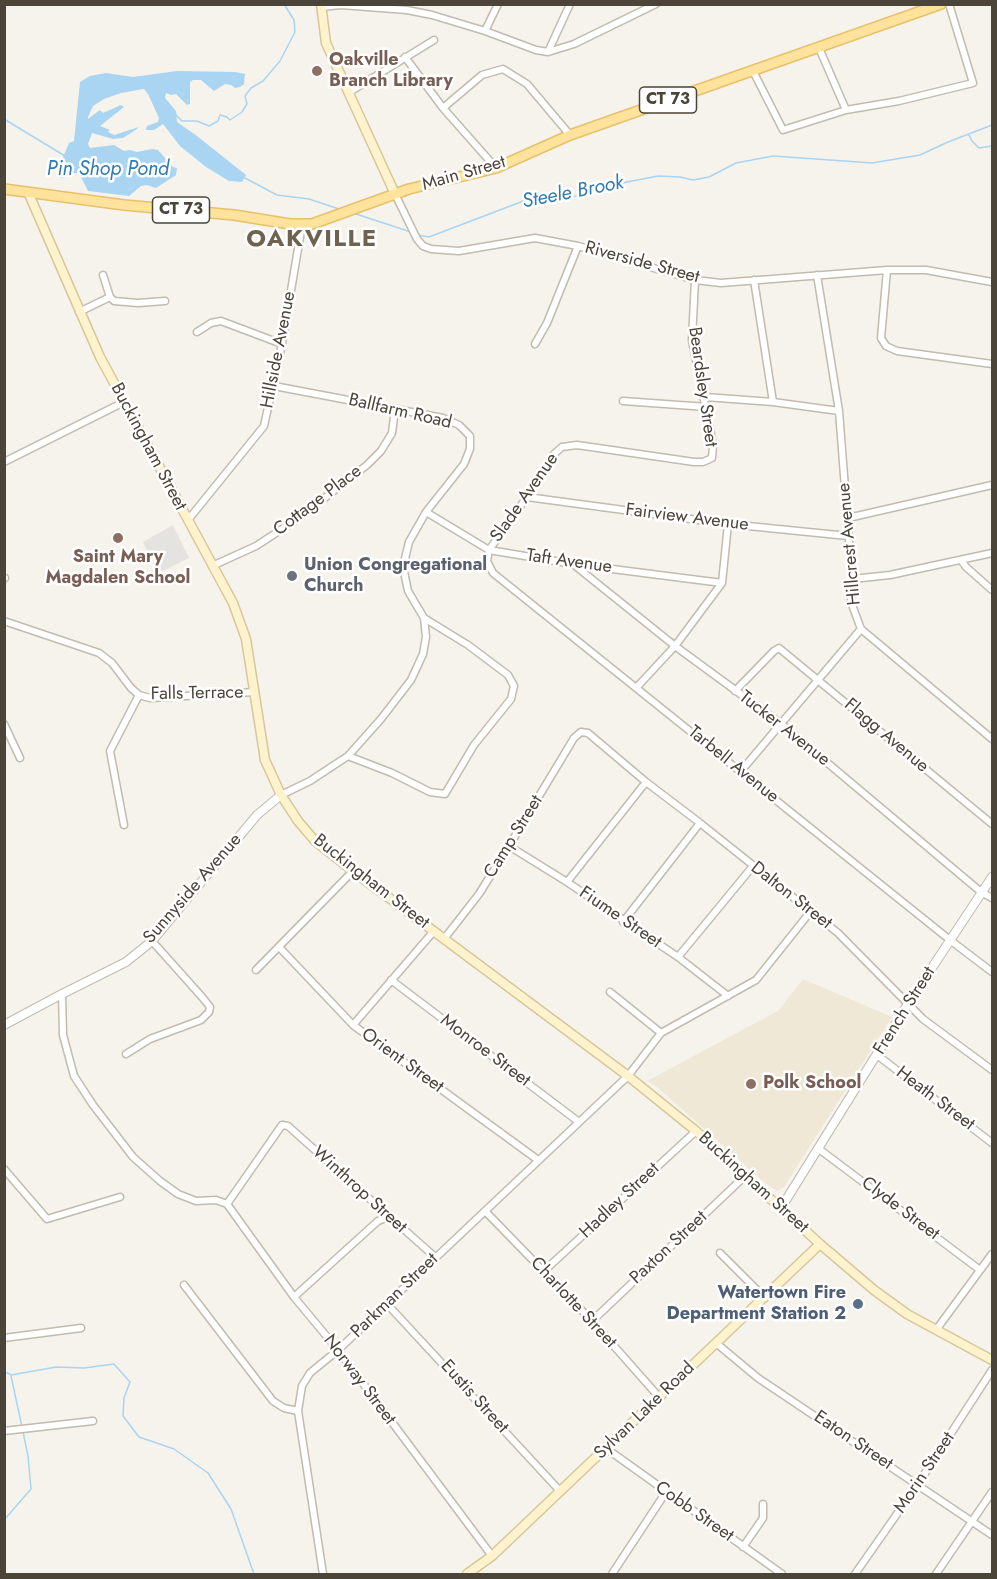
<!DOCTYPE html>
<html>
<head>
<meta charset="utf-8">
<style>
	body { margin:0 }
	#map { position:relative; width:997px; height:1579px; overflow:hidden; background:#f6f3ec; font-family:Jost,sans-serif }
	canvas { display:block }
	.frame { position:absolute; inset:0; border:6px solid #4b4439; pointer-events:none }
</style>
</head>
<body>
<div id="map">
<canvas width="997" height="1579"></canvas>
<div class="frame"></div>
</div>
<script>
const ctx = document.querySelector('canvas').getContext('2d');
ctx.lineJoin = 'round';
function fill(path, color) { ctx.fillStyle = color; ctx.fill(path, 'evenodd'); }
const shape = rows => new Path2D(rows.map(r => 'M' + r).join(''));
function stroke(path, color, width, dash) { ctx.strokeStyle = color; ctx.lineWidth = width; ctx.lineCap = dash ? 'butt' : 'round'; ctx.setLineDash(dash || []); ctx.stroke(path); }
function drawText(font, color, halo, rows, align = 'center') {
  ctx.font = font + ' Jost,sans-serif'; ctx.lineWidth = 5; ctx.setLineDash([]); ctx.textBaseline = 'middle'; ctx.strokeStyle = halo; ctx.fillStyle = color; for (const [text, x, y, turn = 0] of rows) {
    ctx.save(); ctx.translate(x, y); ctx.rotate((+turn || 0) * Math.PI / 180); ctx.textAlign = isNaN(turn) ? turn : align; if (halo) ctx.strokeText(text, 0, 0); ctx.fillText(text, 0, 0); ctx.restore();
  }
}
fill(shape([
	[803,979,892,1017,784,1187,777,1191,765,1183,657,1087,647,1081,778,1011]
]), '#efe8d6');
fill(shape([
	[173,525,189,558,161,572,156,559,147,551,143,542]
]), '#e5e3e0');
fill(shape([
	[177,71,235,72,245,74,244,84,240,87,235,88,231,85,225,84,214,91,201,80,193,80,190,82,190,104,187,105,176,94,171,95,166,93,165,98,176,111,177,122,197,136,246,175,242,182,229,181,206,167,180,146,163,124,154,130,146,130,147,126,158,122,159,118,148,94,144,89,121,93,104,99,93,106,88,117,88,119,100,110,103,113,121,105,124,107,100,126,110,130,108,132,114,135,139,127,137,129,123,138,113,139,92,133,88,144,90,148,114,145,124,151,130,150,137,152,152,149,158,150,173,167,177,168,176,175,156,188,147,185,141,186,129,196,88,191,79,173,72,173,64,178,57,177,57,172,69,143,74,141,80,82,90,76,106,73,133,77]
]), '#a9d4f2');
stroke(shape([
	[175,114,182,121,197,121,209,126,218,121,220,115,227,117,230,120,242,112,247,104,245,96,251,88,263,81,280,61,295,32,294,20,284,4],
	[4,119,65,156],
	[969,135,972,141,979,148,992,146],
	[245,178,277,195,309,199,339,209],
	[353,213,411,232],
	[418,235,429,237,526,200,576,196,627,182,658,176,680,177,693,180,709,177,736,163,773,156,872,163,920,155,948,142,992,125],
	[4,1372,10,1374],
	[11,1375,56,1367,84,1368,114,1364,130,1382,124,1398,123,1416,139,1437,174,1449,208,1473,231,1509,254,1574],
	[11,1376,22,1427],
	[4,1520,31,1489,28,1456,23,1432]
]), '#a9d4f2', 1.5);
const minor = shape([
	[321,7,341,5,407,10,432,15,485,31,536,50,548,52,574,44,656,4],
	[485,31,498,4],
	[819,48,846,110],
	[548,52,570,4],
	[405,57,443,108,496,168],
	[753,71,783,130,846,110,899,101,973,83,949,4],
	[348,93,434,40],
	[443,108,482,75,503,69,527,84,570,135],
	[395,194,417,239,423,246,431,249,459,251,535,238,578,246,695,280,721,283,887,270,926,270,992,282],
	[887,270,881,338,886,346,897,351,992,364],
	[103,275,110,297,114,301,138,303,165,301],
	[695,280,692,340,713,445,712,458,703,462,694,462,577,445,562,447,553,455,527,497,489,550,487,561,493,573,950,940,992,972],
	[754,280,773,402],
	[79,312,110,297],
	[197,332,211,323,221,321,282,344],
	[535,344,547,323,578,246],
	[274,386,443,418,459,425,470,436,470,449,464,464,426,512,409,542,403,567,408,591,424,618,426,637,423,654,411,680,381,719,348,756,310,781,281,795],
	[705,397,773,402,839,411],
	[623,401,707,407],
	[4,462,124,402],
	[527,497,728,524,848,536],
	[426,512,489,550,573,564,722,583],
	[848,518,992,485],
	[188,520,264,426,282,344,302,225],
	[961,560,966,567,992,590],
	[573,564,675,646,780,723,981,892,992,898],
	[212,566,256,546,299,518,367,465,381,451,392,433,395,409],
	[4,578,5,578],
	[852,579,890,575,992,553],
	[4,621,99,653,112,663,131,688,139,695,150,698,255,692],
	[861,629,992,739],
	[637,687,675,646,722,583,728,524],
	[735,691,774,651,779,648,992,824],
	[4,724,20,758],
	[348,756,392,773,430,792,445,794,474,745,511,699,514,686,508,675,468,645,424,618],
	[741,771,861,629,851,602,852,579,839,411,817,275],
	[124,825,110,751,139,695],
	[509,846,567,882,678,957,728,996],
	[567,882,646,782],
	[623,922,700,823],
	[444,939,479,894,509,846,574,738,581,732,588,733,646,782,700,823,838,933,923,1019,992,1070],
	[279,947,353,1025,538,1160],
	[678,957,753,866],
	[256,970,353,871],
	[391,980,579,1122],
	[610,992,661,1033],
	[62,994,63,1035,74,1076,93,1105,133,1157,160,1181,178,1194,196,1201,216,1200,227,1204],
	[353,1025,434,931],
	[126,1054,150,1039,201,1020,209,1012,210,1007,202,997,152,941],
	[877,1055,992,1143],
	[819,1149,980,1270],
	[4,1169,47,1219,120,1197],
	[227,1204,294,1297,338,1350,492,1556],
	[227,1204,282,1125,288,1126,435,1257],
	[485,1211,592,1321,659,1397],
	[720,1253,765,1298],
	[544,1271,696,1131],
	[184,1285,273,1401,284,1408,298,1411],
	[294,1297,378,1221,388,1217],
	[387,1304,560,1491],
	[592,1321,745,1176],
	[936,1330,992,1254],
	[4,1338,81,1328],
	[716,1343,758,1378,992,1535],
	[4,1431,93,1421],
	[607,1449,782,1574],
	[743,1547,763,1518,763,1504],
	[323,1574,298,1411,302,1386,310,1373,338,1350,628,1076,661,1033,756,980,811,911],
	[612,1574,666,1492],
	[855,1574,918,1484,992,1370],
	[936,1574,992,1492]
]);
const tertiary = shape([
	[4,1025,62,994,126,962,152,941,257,815,281,795],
	[781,1208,908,1004,992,877]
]);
const secondary = shape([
	[321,4,326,43,395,194],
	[28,192,100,357,233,603,246,639,265,760,281,795,298,821,315,841,353,871,628,1076,696,1131,820,1244,874,1290,907,1314,992,1360],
	[467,1574,492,1556,820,1244]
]);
const primary = shape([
	[4,189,124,205,234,215,290,224,312,224,409,189,496,168,570,135,941,4]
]);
stroke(minor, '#c2bbae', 9);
stroke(tertiary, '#c2bbae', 10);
stroke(secondary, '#d6c79b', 11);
stroke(primary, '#e6c16a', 12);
stroke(minor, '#fff', 6);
stroke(tertiary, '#fff', 8);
stroke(secondary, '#fff3cd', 8);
stroke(primary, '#ffe39c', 9);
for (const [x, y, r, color] of [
	[317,71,6,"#8d6e63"],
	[118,538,6,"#8d6e63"],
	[292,576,6,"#6b7280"],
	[751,1084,6,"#8d6e63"],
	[858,1304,6,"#5c6f8a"]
]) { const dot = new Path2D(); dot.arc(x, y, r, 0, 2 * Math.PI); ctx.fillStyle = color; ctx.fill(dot); stroke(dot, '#fff', 2); }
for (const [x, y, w] of [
	[668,100,57],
	[181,210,57]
]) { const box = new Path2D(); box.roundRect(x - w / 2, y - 13, w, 26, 4.5); ctx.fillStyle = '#fff'; ctx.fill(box); stroke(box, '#4b4439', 1.5); }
drawText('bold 16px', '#4b4439', null, [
	["CT 73",668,100],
	["CT 73",181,210]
]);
drawText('bold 18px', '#785e54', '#fff', [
	["Oakville",329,61],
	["Branch Library",329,82],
	["Saint Mary",118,558,"center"],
	["Magdalen School",118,579,"center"],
	["Polk School",763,1084]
], 'left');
drawText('18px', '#4b4439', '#fff', [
	["Main Street",464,174,-16],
	["Riverside Street",642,263,15],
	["Hillside Avenue",279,350,-79],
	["Beardsley Street",702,387,82],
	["Ballfarm Road",400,412,13],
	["Buckingham Street",148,447,62],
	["Slade Avenue",525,498,-55],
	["Cottage Place",318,501,-37],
	["Fairview Avenue",687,518,7],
	["Hillcrest Avenue",850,544,-95],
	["Taft Avenue",569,562,8],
	["Falls Terrace",197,694,-1],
	["Tucker Avenue",784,729,38],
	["Flagg Avenue",886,736,40],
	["Tarbell Avenue",733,765,39],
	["Camp Street",514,837,-58],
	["Buckingham Street",371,882,38],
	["Sunnyside Avenue",193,889,-49],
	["Dalton Street",791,896,38],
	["Fiume Street",620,918,34],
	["French Street",905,1011,-58],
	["Monroe Street",485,1051,37],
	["Orient Street",402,1061,36],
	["Heath Street",935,1099,37],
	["Buckingham Street",753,1183,42],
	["Winthrop Street",359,1190,42],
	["Hadley Street",620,1201,-43],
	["Clyde Street",900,1209,37],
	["Paxton Street",669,1248,-43],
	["Parkman Street",395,1296,-44],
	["Charlotte Street",573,1303,47],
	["Norway Street",359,1380,53],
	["Eustis Street",474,1397,48],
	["Sylvan Lake Road",645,1411,-44],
	["Eaton Street",853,1441,34],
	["Morin Street",925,1473,-56],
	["Cobb Street",694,1512,35]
]);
drawText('bold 18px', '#5b616d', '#fff', [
	["Union Congregational",304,566],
	["Church",304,587]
], 'left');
drawText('bold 18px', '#4e5e75', '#fff', [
	["Watertown Fire",846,1294],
	["Department Station 2",846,1315]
], 'right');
drawText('italic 20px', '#2e7ab2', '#fff', [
	["Pin Shop Pond",108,170],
	["Steele Brook",573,193,-11]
]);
ctx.letterSpacing = '1.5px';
drawText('bold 24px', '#6e6250', '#fff', [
	["OAKVILLE",312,240]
]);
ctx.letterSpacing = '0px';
</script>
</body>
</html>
